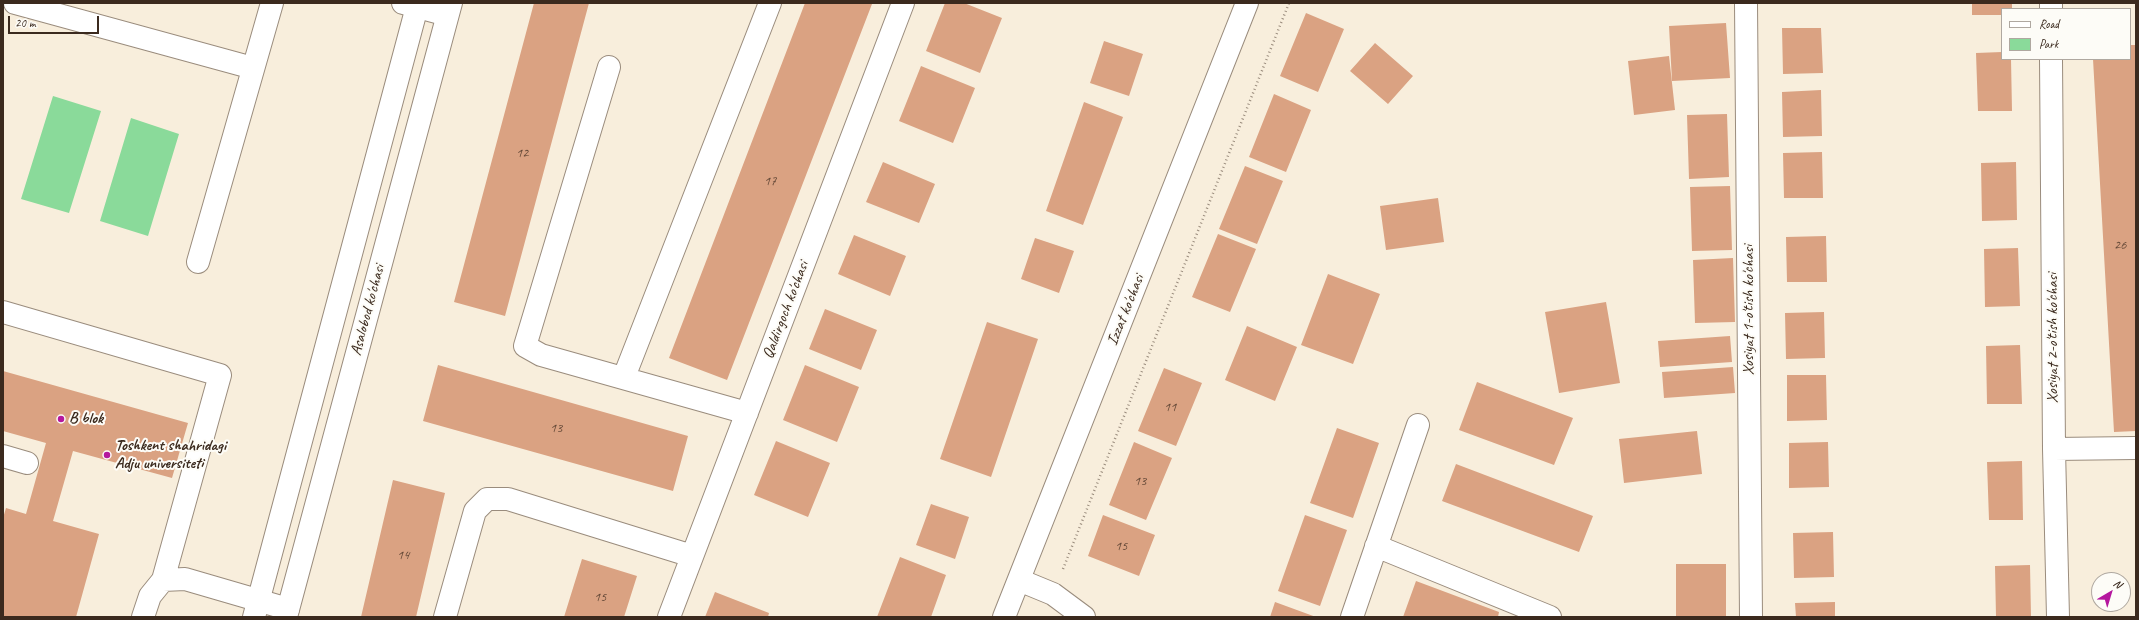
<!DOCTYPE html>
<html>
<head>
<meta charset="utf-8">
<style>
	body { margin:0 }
	#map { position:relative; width:2139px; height:620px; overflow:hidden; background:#f8eedc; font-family:Caveat,sans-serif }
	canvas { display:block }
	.frame { position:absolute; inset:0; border:4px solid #3b2a1e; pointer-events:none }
	.legend { position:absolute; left:2001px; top:8px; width:130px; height:52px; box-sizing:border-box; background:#fdfcf7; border:1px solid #afa8a0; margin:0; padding:5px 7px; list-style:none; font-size:12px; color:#3b2a1e }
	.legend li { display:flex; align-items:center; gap:8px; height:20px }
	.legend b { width:20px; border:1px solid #afa8a0 }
	.north { position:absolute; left:2091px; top:572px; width:40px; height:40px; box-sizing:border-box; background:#fdfcf7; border:1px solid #afa8a0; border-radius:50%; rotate:38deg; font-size:11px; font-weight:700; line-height:16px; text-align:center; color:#3b2a1e }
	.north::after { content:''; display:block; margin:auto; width:14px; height:18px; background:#b5179e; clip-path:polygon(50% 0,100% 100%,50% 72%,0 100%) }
	.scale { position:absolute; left:8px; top:16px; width:91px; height:18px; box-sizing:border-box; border:2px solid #3b2a1e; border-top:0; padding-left:5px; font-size:12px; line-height:14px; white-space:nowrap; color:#3b2a1e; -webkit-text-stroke:3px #fdfcf7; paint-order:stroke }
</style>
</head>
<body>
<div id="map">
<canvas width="2139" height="620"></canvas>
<div class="frame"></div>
<ul class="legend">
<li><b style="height:5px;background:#fff"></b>Road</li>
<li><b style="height:11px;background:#8ada9a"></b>Park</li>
</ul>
<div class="north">N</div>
<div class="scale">20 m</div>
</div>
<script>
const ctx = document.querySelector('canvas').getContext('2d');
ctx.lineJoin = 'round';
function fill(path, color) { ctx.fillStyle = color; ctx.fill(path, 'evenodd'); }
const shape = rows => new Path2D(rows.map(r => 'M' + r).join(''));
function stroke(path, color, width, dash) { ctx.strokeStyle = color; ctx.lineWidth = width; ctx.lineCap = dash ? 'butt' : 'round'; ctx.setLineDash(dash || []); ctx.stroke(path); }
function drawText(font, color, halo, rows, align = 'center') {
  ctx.font = font + ' Caveat,sans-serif'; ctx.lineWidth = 4; ctx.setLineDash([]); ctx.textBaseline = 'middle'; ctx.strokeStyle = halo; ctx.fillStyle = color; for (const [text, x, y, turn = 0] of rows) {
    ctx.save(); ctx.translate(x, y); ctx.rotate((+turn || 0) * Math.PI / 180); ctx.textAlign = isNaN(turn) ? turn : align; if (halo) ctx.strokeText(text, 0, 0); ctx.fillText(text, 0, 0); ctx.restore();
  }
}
fill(shape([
	[53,96,101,111,69,213,21,199],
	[131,118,179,134,148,236,100,221]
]), '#8ada9a');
fill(shape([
	[534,3,589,3,505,316,454,302],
	[805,3,872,4,727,380,669,358],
	[945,3,964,3,1002,18,980,73,926,51],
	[1972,3,2012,3,2012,9,2002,9,2002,15,1972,15],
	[1306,13,1344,29,1318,92,1280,76],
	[1726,23,1730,78,1672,81,1669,26],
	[1782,28,1821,28,1823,73,1783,74],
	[1104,41,1143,54,1129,96,1090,83],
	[1375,43,1413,76,1388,104,1350,71],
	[2130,45,2136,45,2136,431,2114,432,2093,59,2130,59],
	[2002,52,2002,59,2011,59,2012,111,1978,111,1976,53],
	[1669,56,1675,110,1634,115,1628,61],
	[921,66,975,88,953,143,899,121],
	[1821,90,1822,136,1783,137,1782,92],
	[1274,94,1311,110,1286,172,1249,157],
	[1084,102,1123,117,1083,225,1046,211],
	[1727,114,1729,177,1689,179,1687,115],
	[1822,152,1823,198,1784,198,1783,153],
	[883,162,935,184,919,223,866,202],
	[2016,162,2017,220,1982,221,1981,163],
	[1245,166,1283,181,1257,244,1219,229],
	[1730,186,1732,250,1692,251,1690,187],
	[1438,198,1444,242,1386,250,1380,206],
	[1218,234,1256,249,1230,312,1192,297],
	[854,235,906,256,890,296,838,274],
	[1826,236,1827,282,1787,282,1786,237],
	[1035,238,1074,251,1059,293,1021,279],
	[2018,248,2020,306,1985,307,1984,249],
	[1733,258,1735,322,1695,323,1693,260],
	[1328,274,1380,294,1353,364,1301,345],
	[1606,302,1620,383,1559,393,1545,312],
	[825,309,877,330,861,370,809,349],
	[1824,312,1825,358,1786,359,1785,313],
	[987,322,1038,339,991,477,940,459],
	[1247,326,1297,347,1275,401,1225,380],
	[1730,336,1732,362,1660,367,1658,341],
	[2020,345,2022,404,1987,404,1986,346],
	[438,365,688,436,673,491,423,421],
	[805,365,859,387,837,442,783,420],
	[1733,367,1735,393,1664,398,1662,372],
	[1164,368,1202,383,1176,446,1138,431],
	[3,371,188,423,172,478,73,451,53,521,99,534,76,617,3,617,3,518,6,508,26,514,46,443,3,431],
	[1787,375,1826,375,1827,420,1787,421],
	[1477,382,1573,418,1554,465,1459,430],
	[1337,428,1379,443,1353,518,1310,503],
	[1697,431,1702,474,1624,483,1619,439],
	[776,441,830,463,808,517,754,495],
	[1134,442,1172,458,1146,520,1109,505],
	[1828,442,1829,487,1789,488,1789,443],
	[2022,461,2023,520,1989,520,1987,462],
	[1456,464,1593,516,1579,552,1442,501],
	[393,480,445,493,416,617,361,617],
	[931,504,969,517,955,559,916,545],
	[1103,515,1155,535,1139,576,1088,556],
	[1305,515,1347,530,1320,606,1278,591],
	[1833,532,1834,577,1794,578,1793,533],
	[900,557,946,575,931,617,877,617],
	[582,559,637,576,624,617,564,617],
	[1676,564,1726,564,1726,617,1676,617],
	[2030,565,2031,617,1996,617,1995,566],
	[1416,581,1499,612,1498,617,1403,617],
	[715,592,769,613,768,617,705,617],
	[1275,602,1316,617,1270,617],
	[1835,602,1835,617,1796,617,1795,603]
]), '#daa282');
const minor = shape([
	[15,3,253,68],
	[403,3,447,15],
	[1746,3,1751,617],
	[2051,3,2051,9],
	[2051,59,2054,449,2058,617],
	[609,67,525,346,541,355,747,413],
	[198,262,272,3],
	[3,312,220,375,163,580],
	[624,377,770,3],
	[2054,449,2136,448],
	[3,456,27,463],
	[1376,546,1550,617],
	[143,617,150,596,163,580,185,579,288,609],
	[445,617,475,511,487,499,508,499,692,556],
	[669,617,903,3],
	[1352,617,1418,425]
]);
const major = shape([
	[1019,580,1053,594,1084,617],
	[254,617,418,3],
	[286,617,451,3],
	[1004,617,1247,3]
]);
stroke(minor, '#9a8c7d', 24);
stroke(major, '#9a8c7d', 24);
stroke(shape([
	[1063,569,1289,3]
]), '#9a8c7d', 2.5, [1, 3]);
stroke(minor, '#fff', 22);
stroke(major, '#fff', 22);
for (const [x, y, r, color] of [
	[61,419,4,"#b5179e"],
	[107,455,4,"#b5179e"]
]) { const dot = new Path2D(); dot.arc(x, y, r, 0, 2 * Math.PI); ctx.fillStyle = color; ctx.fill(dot); stroke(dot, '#fdfcf7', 1.5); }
drawText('14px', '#634837', null, [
	["12",522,153],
	["17",770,181],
	["26",2120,245],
	["11",1170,407],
	["13",556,428],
	["13",1140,481],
	["15",1121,546],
	["14",403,555],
	["15",600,597]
]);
drawText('16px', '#3b2a1e', '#fdfcf7', [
	["Asalobod ko'chasi",368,310,-75],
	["Qaldirgoch ko'chasi",786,310,-69],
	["Izzat ko'chasi",1126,310,-68],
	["Xosiyat 1-o'tish ko'chasi",1749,310,-90],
	["Xosiyat 2-o'tish ko'chasi",2053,338,-90]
]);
drawText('bold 16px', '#3b2a1e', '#fdfcf7', [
	["B blok",69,419],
	["Toshkent shahridagi",115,446],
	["Adju universiteti",115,464]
], 'left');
</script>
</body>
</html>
